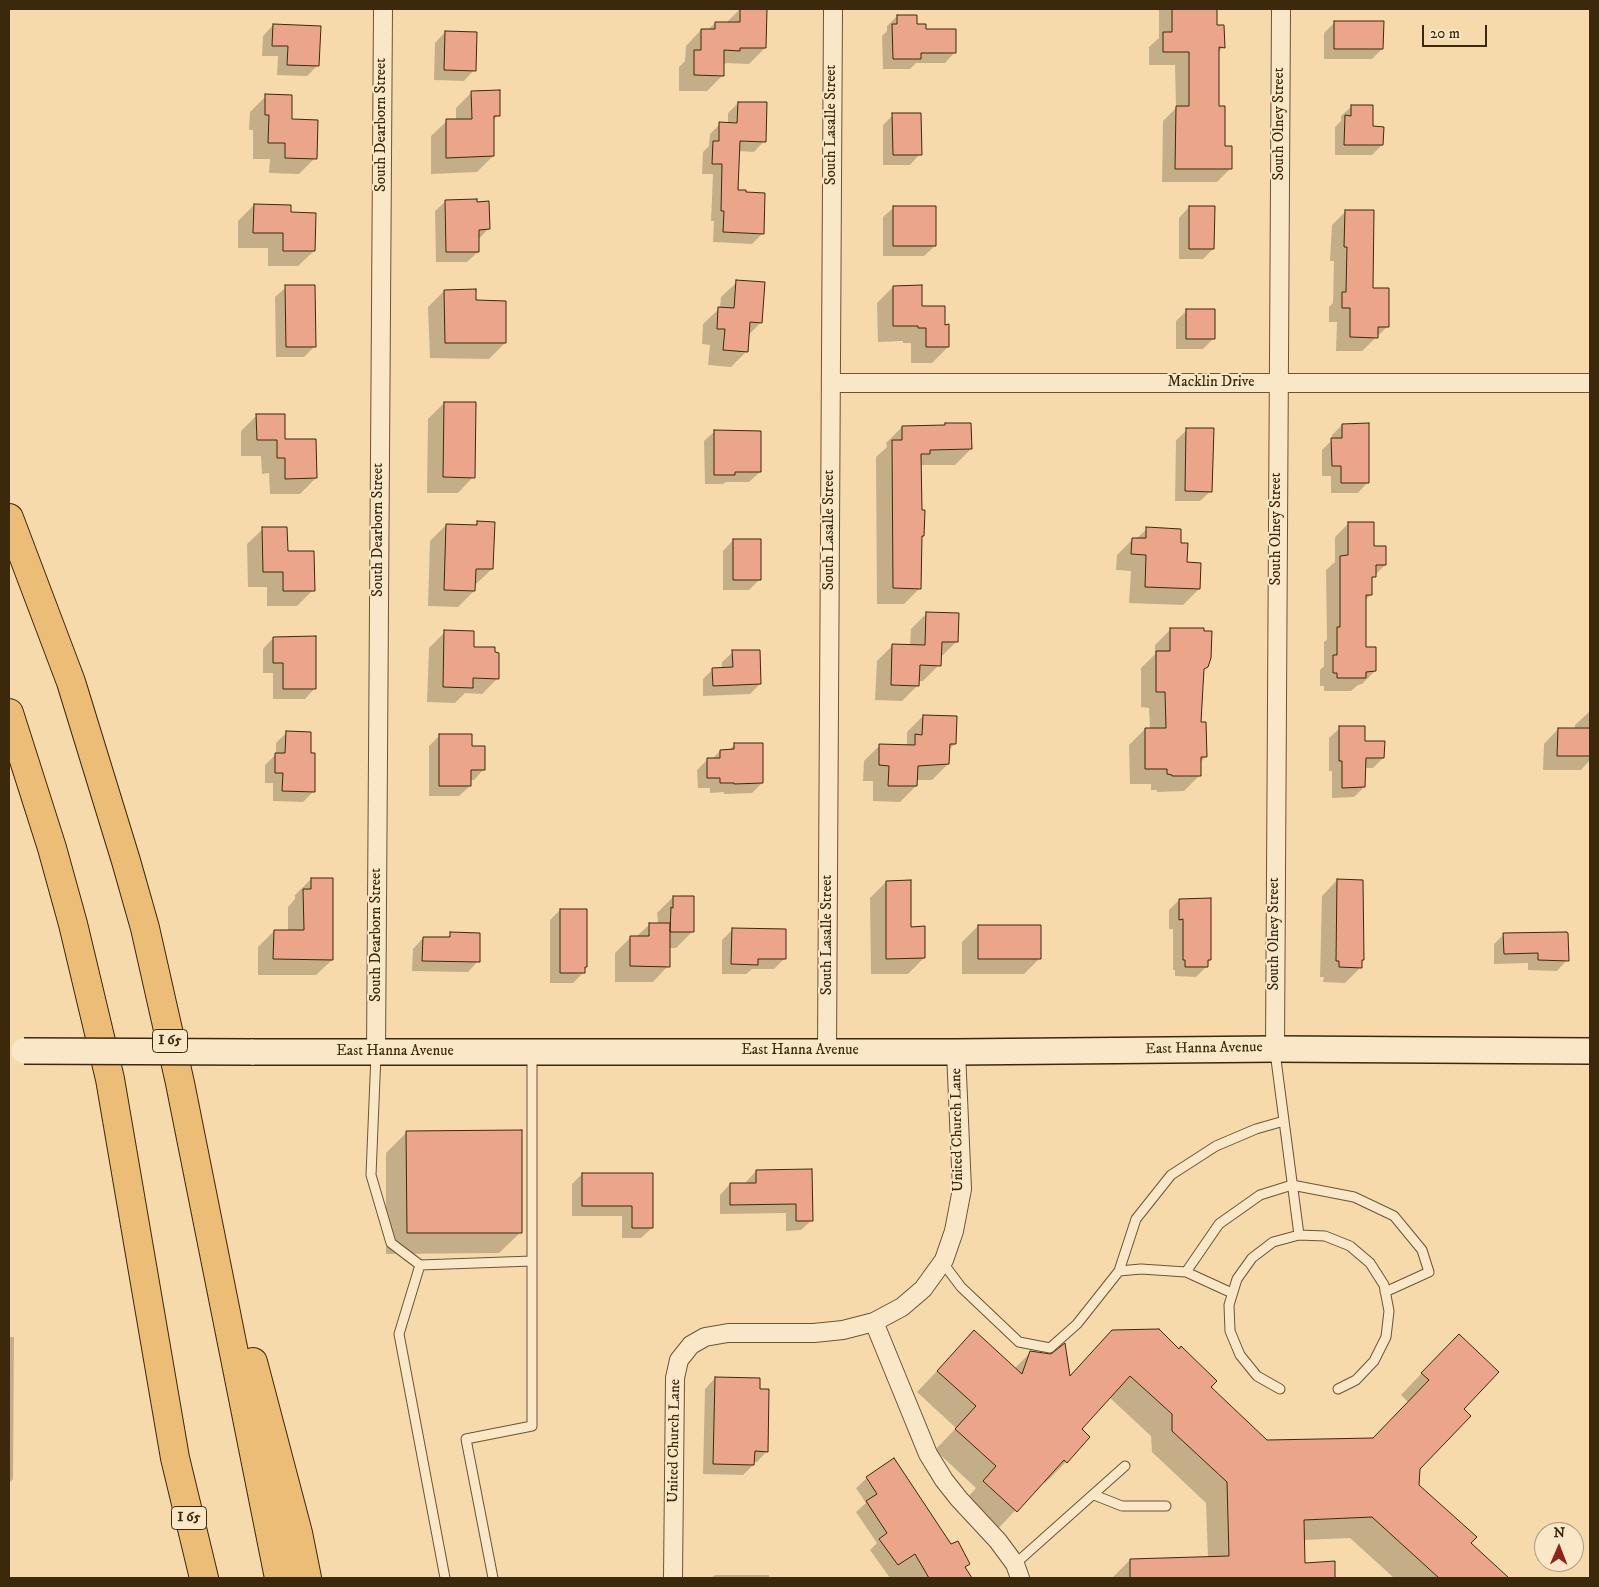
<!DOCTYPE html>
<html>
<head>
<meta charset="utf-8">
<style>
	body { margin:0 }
	#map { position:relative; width:1599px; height:1587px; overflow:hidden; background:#f6daab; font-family:"IM FELL DW Pica",serif }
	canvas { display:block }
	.frame { position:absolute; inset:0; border:10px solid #3c290c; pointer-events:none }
	.north { position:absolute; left:1534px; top:1522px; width:50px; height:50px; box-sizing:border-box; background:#f9e7c8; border:1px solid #ad9b7d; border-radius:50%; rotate:1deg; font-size:14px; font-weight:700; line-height:20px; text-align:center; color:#3c290c }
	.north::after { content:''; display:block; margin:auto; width:18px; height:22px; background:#8f2418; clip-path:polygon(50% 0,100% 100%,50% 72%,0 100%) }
	.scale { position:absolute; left:1422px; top:25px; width:65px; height:22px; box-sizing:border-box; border:2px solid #3c290c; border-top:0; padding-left:6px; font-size:15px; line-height:18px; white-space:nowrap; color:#3c290c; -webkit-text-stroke:4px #f9e7c8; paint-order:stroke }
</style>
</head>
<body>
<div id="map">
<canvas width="1599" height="1587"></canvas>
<div class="frame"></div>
<div class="north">N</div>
<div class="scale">20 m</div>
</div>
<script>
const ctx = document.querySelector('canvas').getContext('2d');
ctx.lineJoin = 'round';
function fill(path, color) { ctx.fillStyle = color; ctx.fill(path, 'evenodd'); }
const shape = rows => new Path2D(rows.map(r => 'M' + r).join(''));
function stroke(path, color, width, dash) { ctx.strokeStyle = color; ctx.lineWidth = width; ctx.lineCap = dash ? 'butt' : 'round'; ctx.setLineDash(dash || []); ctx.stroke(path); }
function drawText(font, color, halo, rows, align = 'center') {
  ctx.font = font + ' "IM FELL DW Pica",serif'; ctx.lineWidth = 4; ctx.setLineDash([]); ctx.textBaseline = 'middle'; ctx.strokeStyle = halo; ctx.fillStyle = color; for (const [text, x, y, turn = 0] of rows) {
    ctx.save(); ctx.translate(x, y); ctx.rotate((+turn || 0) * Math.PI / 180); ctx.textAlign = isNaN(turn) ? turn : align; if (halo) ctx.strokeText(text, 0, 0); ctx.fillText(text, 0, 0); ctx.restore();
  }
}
fill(shape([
	[740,9,765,48,749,64,726,63,723,66,723,75,707,91,679,91,679,67,685,61,686,46,701,30,708,30,715,23,726,23],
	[1160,9,1216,9,1216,26,1223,47,1218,53,1218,108,1224,148,1231,168,1217,182,1162,182,1163,121,1176,108,1175,65,1149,65,1149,47,1159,38,1159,10],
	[897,16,924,31,955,52,945,63,916,63,910,69,883,69,882,36,887,31,887,26],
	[1335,22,1382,49,1372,59,1324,59,1324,33],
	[273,25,318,65,307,76,277,75,278,56,262,56,263,36],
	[445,32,474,70,464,81,434,80,435,43],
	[472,92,498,115,493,121,493,156,477,172,431,174,431,136,447,121,456,120,456,108],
	[266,96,290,120,315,158,299,174,269,173,270,159,253,159,253,130,249,130,250,112],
	[738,103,764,141,754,152,738,151,737,191,763,233,752,244,713,242,714,221,711,221,713,174,702,174,703,152,709,146,710,134,720,124,728,124,728,113],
	[1352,106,1382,145,1372,155,1335,155,1335,127,1341,121,1341,116],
	[893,115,920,154,910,165,883,165,883,125],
	[446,201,476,203,488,229,478,240,478,252,467,262,436,262,435,211],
	[254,205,314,251,298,266,268,266,268,248,238,248,238,221],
	[894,207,935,246,924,256,883,256,883,217],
	[1189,207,1213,249,1203,259,1179,259,1179,218],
	[1346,211,1372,289,1387,327,1362,351,1336,351,1337,322,1329,322,1329,307,1333,303,1334,261,1330,261,1332,225],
	[737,282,761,322,748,336,747,351,731,367,708,365,710,345,702,344,703,324,720,308,721,297],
	[286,287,315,346,304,357,276,357,275,297],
	[893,287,944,326,948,347,932,363,911,363,911,343,903,343,903,341,878,342,877,303],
	[444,291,474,302,505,343,489,359,430,358,428,307],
	[1187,310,1214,338,1203,349,1176,349,1176,321],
	[444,403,473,477,458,493,427,493,428,419],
	[257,415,284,441,316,478,300,494,270,494,269,473,262,474,261,456,241,456,241,431],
	[1342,425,1368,482,1358,493,1331,493,1331,476,1322,476,1322,450,1332,440,1332,435],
	[902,427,944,427,971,449,955,465,920,465,923,536,920,539,920,588,904,604,877,604,876,457,887,447,886,443],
	[1187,430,1211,491,1200,501,1175,501,1176,440],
	[715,431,760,472,749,482,726,482,723,484,705,484,704,441],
	[478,522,492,569,476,584,474,584,474,591,458,607,428,606,430,541,446,525,474,526],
	[1348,524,1373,548,1385,565,1370,580,1371,595,1365,600,1365,648,1375,671,1362,684,1358,685,1351,691,1324,691,1324,686,1320,686,1320,670,1324,666,1324,642,1327,639,1326,570,1335,562,1335,537],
	[263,529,313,590,297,606,267,606,267,587,248,587,247,544],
	[1147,529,1186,564,1199,589,1183,605,1129,603,1131,571,1116,570,1117,555,1133,539,1136,539],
	[733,540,760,579,749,590,723,590,723,551],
	[927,613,956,642,940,658,939,665,923,681,918,681,918,685,902,701,875,700,877,661,893,645,910,646,911,629],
	[1171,629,1207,666,1203,670,1200,723,1205,757,1200,763,1200,775,1184,791,1157,792,1157,790,1151,790,1151,784,1130,784,1129,745,1145,729,1150,729,1149,708,1141,707,1141,668,1155,654,1155,645],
	[445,632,473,648,498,678,482,694,465,693,455,703,427,702,429,648],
	[273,638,315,688,305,699,273,699,273,673,263,673,263,649],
	[733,652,760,684,750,694,703,696,703,679,713,669,722,669,722,662],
	[1590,711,1590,760,1581,770,1543,770,1544,744,1558,729,1575,729,1575,725],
	[923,716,955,744,948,750,948,764,932,780,916,780,916,786,900,802,873,801,873,781,863,781,864,761,880,745,905,746,907,744,907,732],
	[1340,728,1364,742,1383,758,1373,768,1365,768,1364,787,1354,797,1332,798,1332,771,1329,771,1329,738],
	[286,733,314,791,303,802,273,801,273,783,265,783,265,765,276,754,276,743],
	[440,735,471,748,484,769,474,780,470,780,470,786,459,796,429,796,429,746],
	[734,745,762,783,752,793,724,794,724,792,710,793,710,788,698,788,697,770,708,759,712,759,720,751,728,751],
	[311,879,332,960,316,975,258,975,258,947,274,931,288,931,288,907,295,899,295,895],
	[1337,880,1363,959,1361,961,1361,967,1345,983,1323,982,1324,977,1320,977,1322,896],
	[886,882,924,958,908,974,871,974,870,898],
	[673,897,692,932,676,948,669,948,668,966,653,982,615,982,615,953,631,937,636,937,650,924,656,924,658,922,657,913],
	[1179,900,1210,960,1207,963,1207,966,1196,977,1175,976,1175,970,1173,970,1173,929,1169,929,1169,910],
	[560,910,583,968,583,973,573,983,550,983,550,920],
	[978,926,1040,958,1024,974,962,974,962,942],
	[733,929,784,959,774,969,752,969,746,974,722,974,722,940],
	[451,934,478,961,468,972,412,971,413,949,423,938,446,939],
	[1504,934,1567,960,1557,971,1528,970,1528,963,1494,964,1494,944],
	[407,1132,521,1232,499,1253,386,1254,386,1153],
	[756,1171,811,1171,812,1220,801,1230,786,1231,786,1213,720,1214,720,1195,730,1184,746,1184,746,1182],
	[582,1174,652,1174,652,1228,641,1238,622,1238,622,1216,572,1216,572,1184],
	[1113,1331,1210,1387,1267,1442,1373,1439,1408,1402,1401,1395,1438,1356,1462,1409,1419,1469,1418,1485,1469,1543,1507,1578,1394,1578,1350,1538,1303,1540,1304,1564,1334,1563,1334,1578,1112,1578,1130,1560,1208,1558,1206,1503,1152,1452,1151,1436,1109,1397,1080,1429,1066,1462,1045,1483,1043,1481,995,1532,963,1503,976,1488,935,1450,956,1428,917,1392,974,1332,1014,1369,1031,1352,1069,1377],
	[9,1337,14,1337,13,1479,9,1483],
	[715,1378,767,1451,757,1462,753,1462,753,1465,743,1475,703,1474,705,1389],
	[894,1460,950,1546,969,1564,965,1568,970,1578,890,1578,870,1550,877,1543,856,1512,866,1503,856,1488,867,1478],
	[715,1575,769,1575,769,1578,711,1578]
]), '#0003');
const building = shape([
	[740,9,767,9,766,48,740,48,740,51,724,50,724,76,694,75,694,50,701,50,701,29,715,29,715,22,740,22,740,9],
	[1172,9,1217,9,1217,25,1224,25,1225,48,1219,47,1219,106,1225,106,1225,146,1232,146,1232,169,1175,169,1176,106,1189,106,1189,52,1163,52,1163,32,1172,32,1172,9],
	[897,15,917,15,917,24,926,24,926,29,956,29,956,53,921,53,921,59,893,59,892,24,897,24,897,15],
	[1334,21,1384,21,1383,49,1334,49,1334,21],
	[273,24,321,26,319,66,287,65,288,46,272,46,273,24],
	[445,31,477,32,476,71,444,70,445,31],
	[500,90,500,116,494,116,494,156,446,158,446,119,472,119,471,91,500,90],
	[265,94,292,95,292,119,318,120,317,159,285,158,285,143,268,143,269,115,265,115,265,94],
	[738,102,767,102,766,142,740,141,738,190,746,190,746,192,765,193,764,234,723,232,724,211,721,211,722,164,712,164,713,141,719,141,719,122,737,123,738,102],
	[1351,105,1373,105,1373,126,1384,127,1383,145,1344,145,1345,115,1351,116,1351,105],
	[892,113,921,113,922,155,893,155,892,113],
	[477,199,477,202,489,201,490,229,479,230,479,252,446,252,445,200,477,199],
	[254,204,291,205,291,212,316,213,315,251,283,251,283,233,253,233,254,204],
	[893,206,936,206,936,246,893,246,893,206],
	[1189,206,1215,206,1214,249,1189,249,1189,206],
	[1345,210,1374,210,1373,288,1389,288,1389,327,1378,327,1378,338,1350,337,1350,308,1342,308,1342,292,1346,292,1347,247,1344,247,1345,210],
	[736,280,765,282,762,323,750,322,748,352,723,350,725,329,717,329,718,307,734,308,736,280],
	[285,285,315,285,316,347,286,347,285,285],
	[922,285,922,306,945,306,945,325,949,324,949,347,926,347,926,328,918,328,918,326,893,326,893,286,922,285],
	[476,289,476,300,506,301,506,343,445,343,444,290,476,289],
	[1186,309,1215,309,1215,339,1186,339,1186,309],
	[444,402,476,402,475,478,443,477,444,402],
	[256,414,285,414,285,439,316,439,317,478,285,479,285,458,277,458,277,440,257,440,256,414],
	[945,423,971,423,972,449,930,450,930,454,921,454,922,510,925,510,924,536,922,536,921,589,893,588,892,440,902,440,902,426,945,425,945,423],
	[1369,423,1369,483,1341,483,1341,466,1332,466,1331,438,1342,438,1342,424,1369,423],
	[1186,428,1214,428,1212,492,1185,491,1186,428],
	[714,430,761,431,761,472,735,472,735,475,714,475,714,430],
	[477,521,495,522,493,569,476,569,475,591,444,590,446,524,477,525,477,521],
	[1348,522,1374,522,1374,546,1386,546,1386,565,1376,565,1376,577,1372,577,1372,595,1366,595,1366,647,1376,647,1376,671,1366,672,1366,678,1337,678,1337,673,1333,673,1333,655,1337,655,1337,627,1340,627,1340,556,1348,555,1348,522],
	[262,527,287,527,288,551,314,551,315,591,283,591,283,572,263,572,262,527],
	[1146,527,1181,529,1181,543,1188,543,1187,562,1201,563,1200,589,1145,587,1146,555,1131,554,1132,538,1146,538,1146,527],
	[733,539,761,539,761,580,733,580,733,539],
	[926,612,959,613,958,642,942,642,941,666,920,665,919,686,891,685,892,644,925,645,926,612],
	[1170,628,1204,628,1204,631,1212,631,1211,658,1208,667,1204,669,1201,722,1206,722,1207,757,1201,757,1201,776,1172,776,1172,775,1167,774,1167,769,1145,769,1145,728,1166,728,1165,692,1156,692,1156,651,1170,651,1170,628],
	[444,630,474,631,474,647,495,647,495,652,499,653,499,679,473,678,473,688,443,687,444,630],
	[316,636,316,689,283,689,283,663,273,663,273,637,316,636],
	[732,650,760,650,761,684,713,686,712,668,733,667,732,650],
	[923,715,957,716,956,744,950,744,949,764,918,766,917,786,888,786,889,766,879,765,879,744,915,745,915,734,922,735,923,715],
	[1339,726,1365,726,1365,741,1385,741,1384,758,1366,758,1365,787,1342,788,1342,761,1339,761,1339,726],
	[1558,728,1590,728,1590,756,1557,756,1558,728],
	[286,731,311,732,311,753,315,753,315,792,282,791,283,773,275,773,275,753,285,753,286,731],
	[439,734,472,734,472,746,485,746,485,770,471,770,471,786,439,786,439,734],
	[734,743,763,743,763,783,734,784,734,783,720,783,720,778,707,778,707,758,720,758,720,750,734,749,734,743],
	[311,878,333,878,333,960,273,959,274,930,304,930,303,889,311,889,311,878],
	[1337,879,1363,880,1364,960,1362,960,1362,968,1339,967,1339,961,1336,961,1337,879],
	[911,880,911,927,925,926,925,958,886,959,886,881,911,880],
	[673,896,694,896,694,932,670,932,671,907,673,908,673,896],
	[1211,898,1211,960,1208,960,1208,967,1185,967,1185,960,1183,960,1183,919,1179,920,1179,899,1211,898],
	[560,909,587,909,587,967,585,967,585,973,560,973,560,909],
	[649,923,670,923,670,967,630,966,630,936,649,936,649,923],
	[978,925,1041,925,1041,959,978,959,978,925],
	[732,928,786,929,786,959,758,959,758,965,731,964,732,928],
	[450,932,480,933,480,962,422,961,423,937,450,937,450,932],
	[1566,932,1568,933,1569,961,1538,960,1538,953,1504,954,1503,933,1566,932],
	[522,1130,522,1233,407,1233,406,1131,522,1130],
	[812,1169,813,1221,796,1221,796,1204,730,1205,730,1183,756,1183,756,1170,812,1169],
	[582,1173,653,1173,653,1228,632,1228,632,1206,582,1206,582,1173],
	[1159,1329,1179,1349,1181,1346,1217,1381,1211,1387,1267,1440,1373,1438,1429,1380,1421,1373,1459,1334,1499,1372,1464,1409,1471,1416,1420,1469,1419,1485,1477,1537,1471,1543,1509,1578,1439,1578,1372,1517,1304,1520,1305,1563,1335,1561,1335,1578,1130,1578,1130,1559,1229,1556,1227,1482,1172,1431,1172,1414,1130,1376,1082,1429,1090,1437,1067,1463,1064,1460,1017,1512,983,1481,996,1466,955,1429,976,1406,937,1371,974,1330,1022,1374,1030,1351,1051,1354,1065,1343,1070,1376,1112,1330,1159,1329],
	[715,1377,760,1378,760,1389,769,1389,768,1452,755,1451,754,1465,713,1464,715,1377],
	[894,1458,951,1544,958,1541,970,1564,965,1567,972,1578,929,1578,915,1554,898,1565,879,1539,887,1533,866,1501,877,1494,866,1477,894,1458]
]);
fill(building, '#eaa58b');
stroke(building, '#3c290c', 1);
const lane = shape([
	[1275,1052,1299,1235],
	[376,1054,371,1175,391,1243,420,1265,532,1261,532,1054],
	[943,1263,961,1287,1019,1342,1050,1348,1077,1324,1119,1271,1141,1269,1186,1272,1232,1293],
	[420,1265,399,1334,445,1578],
	[1119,1271,1136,1219,1171,1175,1216,1146,1256,1129,1284,1121],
	[1186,1272,1219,1224,1260,1195,1292,1185,1354,1197,1394,1216,1422,1250,1429,1272,1385,1292],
	[1280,1389,1257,1376,1240,1355,1230,1331,1229,1305,1237,1279,1252,1258,1273,1242,1299,1235,1325,1236,1350,1246,1370,1263,1384,1285,1389,1311,1386,1337,1374,1361,1356,1380,1338,1389],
	[1094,1495,1122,1506,1166,1506],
	[1015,1564,1125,1466],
	[493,1578,466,1439,532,1426,532,1261]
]);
const street = shape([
	[831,383,1590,383],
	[1275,1049,1281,9],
	[827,1051,833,9],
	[376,1052,383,9],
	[874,1322,928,1454,944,1480,959,1499,998,1541,1015,1564,1020,1578],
	[673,1578,675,1378,679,1360,691,1345,705,1337,728,1333,814,1333,843,1330,874,1322,902,1307,923,1289,944,1260,954,1231,962,1189,956,1052]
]);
const secondary = shape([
	[251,1052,956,1052,1275,1049,1590,1051]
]);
const highway = shape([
	[9,518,71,682,126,861,145,928,180,1083,279,1578],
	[9,713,52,848,73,924,110,1079,175,1458,204,1578],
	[253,1362,298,1533,307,1578]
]);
stroke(lane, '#6a5534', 11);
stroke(street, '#6a5534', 20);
stroke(secondary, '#3c290c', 28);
stroke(highway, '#3c290c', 30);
stroke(lane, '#f9e7c8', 9);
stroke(street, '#f9e7c8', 18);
stroke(secondary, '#f9e7c8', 25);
stroke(highway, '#ebbd76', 28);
const secondaryBridge = shape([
	[24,1051,251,1052]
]);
stroke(secondaryBridge, '#3c290c', 28, []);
stroke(secondaryBridge, '#f9e7c8', 25);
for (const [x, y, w] of [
	[170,1041,35],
	[189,1518,35]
]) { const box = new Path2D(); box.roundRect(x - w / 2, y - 11.5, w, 23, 4); ctx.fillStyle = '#f9e7c8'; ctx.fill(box); stroke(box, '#3c290c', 1); }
drawText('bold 14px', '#3c290c', null, [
	["I 65",170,1041],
	["I 65",189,1518]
]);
drawText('15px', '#3c290c', '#f9e7c8', [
	["South Olney Street",1280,124,-90],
	["South Dearborn Street",382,125,-90],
	["South Lasalle Street",832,125,-90],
	["Macklin Drive",1211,383],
	["South Olney Street",1277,529,-90],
	["South Dearborn Street",379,530,-90],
	["South Lasalle Street",830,530,-90],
	["South Olney Street",1275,934,-90],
	["South Dearborn Street",377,935,-90],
	["South Lasalle Street",828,935,-90],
	["East Hanna Avenue",1204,1049,-1],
	["East Hanna Avenue",800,1051],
	["East Hanna Avenue",395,1052],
	["United Church Lane",958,1130,-91],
	["United Church Lane",675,1441,-89]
]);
</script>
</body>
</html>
